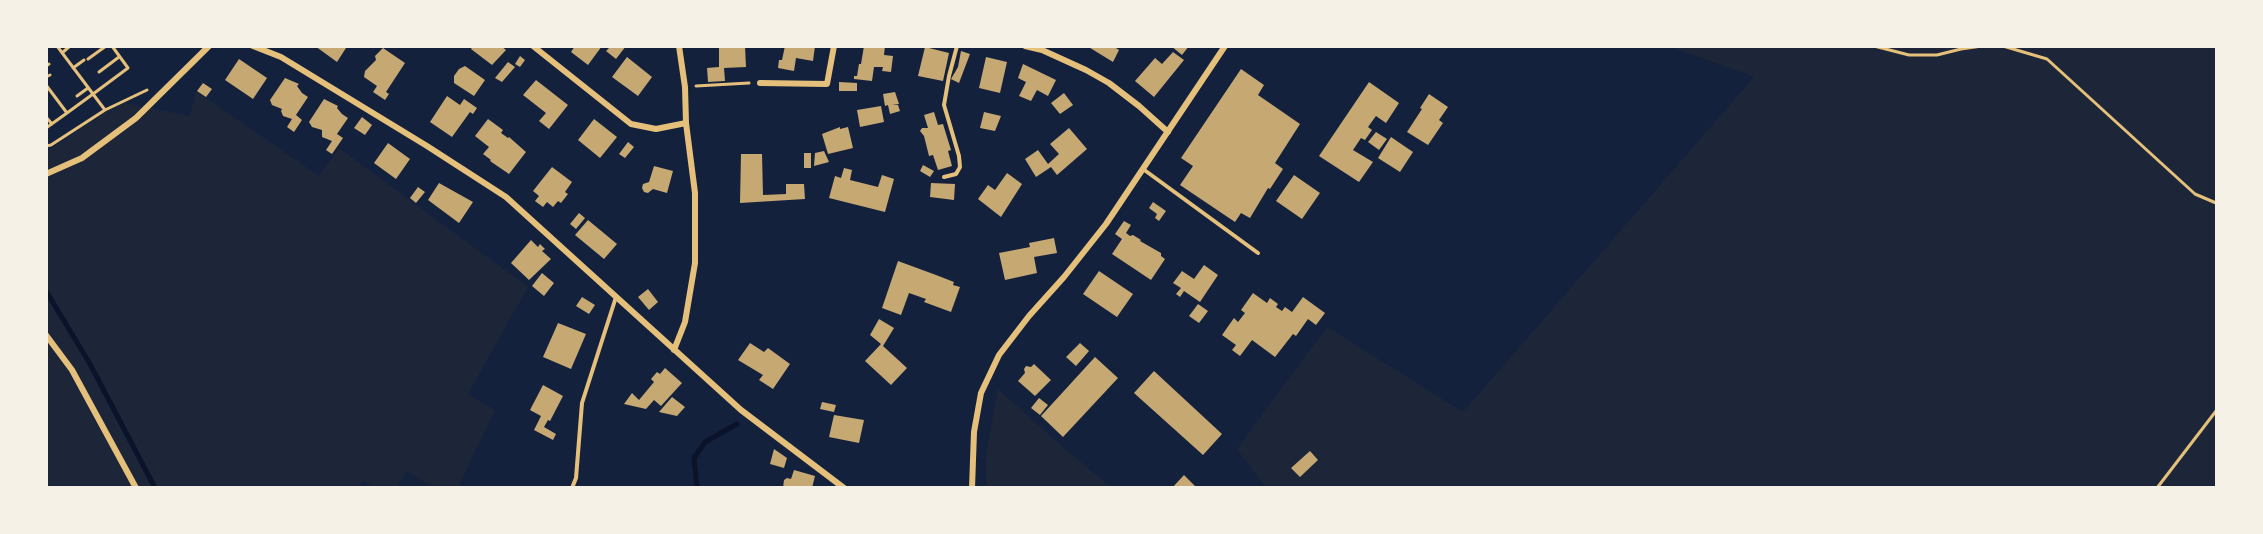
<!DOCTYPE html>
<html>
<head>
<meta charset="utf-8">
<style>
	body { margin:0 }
	#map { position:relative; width:2263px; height:534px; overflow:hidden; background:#14213d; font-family:"PT Sans",sans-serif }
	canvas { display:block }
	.frame { position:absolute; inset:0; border:48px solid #f6f1e7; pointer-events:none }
</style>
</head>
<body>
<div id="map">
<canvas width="2263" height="534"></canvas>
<div class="frame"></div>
</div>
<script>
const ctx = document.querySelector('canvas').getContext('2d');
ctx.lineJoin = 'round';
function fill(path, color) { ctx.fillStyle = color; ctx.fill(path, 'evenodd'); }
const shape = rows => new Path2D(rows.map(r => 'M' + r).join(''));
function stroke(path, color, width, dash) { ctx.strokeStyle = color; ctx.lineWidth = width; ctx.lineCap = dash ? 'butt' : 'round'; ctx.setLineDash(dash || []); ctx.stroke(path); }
fill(shape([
	[1671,47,2216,47,2216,487,1266,488,1237,449,1327,327,1463,412,1754,77],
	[196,91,319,176,339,148,528,287,468,394,495,410,458,487,433,487,407,471,396,488,374,487,363,481,357,488,126,486,47,488,47,151,121,102,190,116],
	[998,389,1065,449,1111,487,986,487,986,454]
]), '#1d2539');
stroke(shape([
	[46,291,90,364,155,488],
	[697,488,694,458,705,442,737,424]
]), '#0b132b', 5);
fill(shape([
	[315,46,344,46,346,48,337,62],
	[473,46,501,46,506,50,492,65,471,49],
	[575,46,602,46,588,65,571,52],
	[607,46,626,46,616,59,606,51,609,48],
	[719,46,745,46,746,67,724,68,725,81,708,82,707,68,719,67],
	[785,46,815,46,813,61,796,58,794,71,778,68,779,60,782,60],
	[864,46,885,46,884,55,893,56,891,72,882,71,883,67,874,67,872,81,854,79,854,76,857,76,859,64,861,64],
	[1087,46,1113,46,1119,50,1113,62],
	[1171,46,1189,46,1182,55],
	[925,47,949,53,943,81,918,76],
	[383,48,405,63,386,92,389,94,385,100,373,92,377,86,364,77,365,71,376,60,375,56],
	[961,51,970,54,959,83,951,79,958,67],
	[1173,52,1184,60,1154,97,1135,81,1155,58,1162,64],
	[520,56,525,60,520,67,515,64],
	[627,57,652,77,638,96,612,77],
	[986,57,1007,62,1000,93,979,88],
	[239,59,267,78,253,99,225,80],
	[508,62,515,67,502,82,495,78],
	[1023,64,1056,80,1048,96,1037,90,1031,101,1019,96,1026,82,1018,78],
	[465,66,485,80,474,96,454,83,454,76,459,69],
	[1241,69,1264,85,1258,95,1300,124,1275,163,1283,169,1270,189,1268,188,1250,218,1241,213,1235,222,1180,185,1193,166,1181,158],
	[285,78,299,84,297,86,302,93,308,97,296,115,302,120,294,132,287,127,292,119,283,116,281,111,282,109,272,105,270,100],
	[536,80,568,105,549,129,539,121,546,113,523,95],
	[839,82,857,83,857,91,839,91],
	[1369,82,1399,103,1386,123,1376,116,1368,127,1372,130,1365,140,1361,138,1353,150,1373,162,1359,182,1319,156],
	[203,83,212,89,206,97,197,91],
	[895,92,899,104,892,105,898,105,900,111,890,114,888,105,885,106,883,94],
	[1064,93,1073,105,1060,114,1051,103],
	[1429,94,1448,107,1439,120,1443,123,1428,145,1407,132,1422,109,1420,108],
	[447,96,460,105,464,99,477,108,473,114,470,112,452,137,430,122],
	[324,99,338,106,337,108,342,114,348,118,337,134,343,138,332,154,326,150,332,141,322,137,322,130,312,127,309,122],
	[881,106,884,122,860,127,857,110],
	[934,112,938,125,943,124,951,150,948,151,952,166,938,170,933,155,929,156,924,136,920,131,922,128,928,128,924,115],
	[984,112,1001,116,995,131,980,128],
	[362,117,372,125,365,135,354,128],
	[488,119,503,130,501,133,508,138,509,137,526,152,509,174,490,161,491,160,483,154,489,147,475,136],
	[594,119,617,137,600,158,578,140],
	[840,127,840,129,848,127,853,148,828,154,822,134],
	[1069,128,1087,149,1057,175,1051,167,1036,177,1025,159,1038,150,1048,164,1059,154,1050,144],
	[1376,132,1387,139,1379,150,1368,142],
	[1391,137,1413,152,1400,172,1378,158],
	[628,142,634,147,625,158,619,154],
	[388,143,410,159,396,179,374,163],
	[824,151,829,162,814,166,815,153],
	[804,153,811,153,811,168,804,168],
	[741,154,762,154,763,195,786,194,786,184,804,184,805,199,740,203],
	[923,165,934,171,930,177,920,171],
	[654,166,673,171,667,193,653,189,648,193,644,192,642,188,643,184,649,182],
	[552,167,572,182,565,192,568,194,561,203,558,201,553,207,547,202,543,207,535,201,539,196,533,191],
	[844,168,852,170,850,180,878,187,882,175,894,179,885,212,829,198,835,176,841,178],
	[1007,173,1022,184,1001,217,978,199,988,185,995,190],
	[1294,175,1320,193,1302,219,1276,201],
	[439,183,473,202,459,223,428,200],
	[931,183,955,184,954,200,930,197],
	[418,187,425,192,416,203,410,198],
	[1153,202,1166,211,1159,221,1155,218,1157,214,1149,208],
	[579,213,585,218,576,229,570,224],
	[588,220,617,244,604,259,575,235],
	[1124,221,1131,225,1126,233,1130,236,1133,235,1141,240,1140,241,1161,253,1161,256,1165,259,1151,280,1112,254,1122,239,1115,234],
	[1054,238,1057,253,1034,257,1037,273,1005,280,999,253,1030,247,1029,243],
	[531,240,538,247,540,244,545,249,542,251,551,259,529,280,511,263],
	[898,261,936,275,954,282,953,285,960,287,951,312,924,302,926,299,909,293,901,315,882,308],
	[1204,265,1218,275,1200,302,1184,291,1180,297,1176,294,1181,288,1173,283,1182,271,1194,279],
	[1099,271,1133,294,1117,317,1083,294],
	[542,273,554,283,544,296,532,286],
	[648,289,658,302,649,310,638,297],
	[1253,293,1267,303,1270,298,1278,304,1276,307,1282,311,1285,307,1292,312,1303,297,1325,313,1316,325,1308,319,1296,336,1293,334,1275,357,1252,340,1240,356,1232,350,1236,345,1222,335,1234,318,1238,322,1245,313,1241,310],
	[582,297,595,305,589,314,576,306],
	[1198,304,1208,311,1199,323,1189,316],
	[879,319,894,328,883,346,907,368,891,385,865,361,881,344,870,335],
	[558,323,586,334,571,369,543,357],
	[750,343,764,352,768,348,790,364,773,389,759,380,763,375,738,360],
	[1080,343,1089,351,1076,366,1066,357],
	[1095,357,1118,378,1063,437,1041,416],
	[1034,364,1051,380,1035,396,1018,381,1025,373,1024,369,1026,366,1031,367],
	[665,368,682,383,661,406,654,400,646,409,624,404,632,393,639,400,654,382,651,379,657,372,660,374],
	[1154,371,1222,434,1203,455,1134,393],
	[543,385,563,396,550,421,548,420,544,427,556,434,553,440,534,430,541,416,530,410],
	[672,397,685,407,677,416,659,412],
	[1039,398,1048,405,1040,415,1031,408],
	[822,402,836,405,834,412,820,409],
	[834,415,864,420,859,443,829,437],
	[774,449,787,458,784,468,770,464],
	[1310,451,1318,460,1300,477,1291,468],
	[794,470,815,476,812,488,783,488,784,480,787,478,791,479],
	[1184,475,1197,488,1172,488]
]), '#c6a872');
stroke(shape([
	[57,46,93,94,128,68,112,46],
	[1874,46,1909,55,1937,55,1961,49,1982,46],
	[2003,46,2047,59,2195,194,2216,203],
	[62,53,70,46],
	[88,59,106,46],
	[46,66,49,64],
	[73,68,84,60],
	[99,72,119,57],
	[46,77,50,75],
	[46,85,67,113,46,128],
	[696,86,749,83],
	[77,96,88,88],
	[105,110,147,90],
	[46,117,52,124],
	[46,146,51,145,105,110,93,94,67,113],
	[2157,488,2216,411]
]), '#e5c07b', 3);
stroke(shape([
	[1143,169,1258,253],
	[944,177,956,174,960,167,959,156,944,105,949,76,957,46],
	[572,488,576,478,582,403,616,297]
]), '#e5c07b', 4);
stroke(shape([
	[253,46,281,57,427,146,506,197,741,410,844,488],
	[533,46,631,124,656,129,686,123],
	[1025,46,1042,50,1086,70,1109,83,1139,106,1168,132],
	[760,83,827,84,834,46],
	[46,174,82,158,136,118,209,46],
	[46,335,72,370,136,488],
	[674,350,685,322,695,263,695,193,686,123,685,87,679,46],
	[972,488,974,432,981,393,999,355,1029,316,1064,277,1106,224,1225,46]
]), '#e5c07b', 6);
</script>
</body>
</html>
